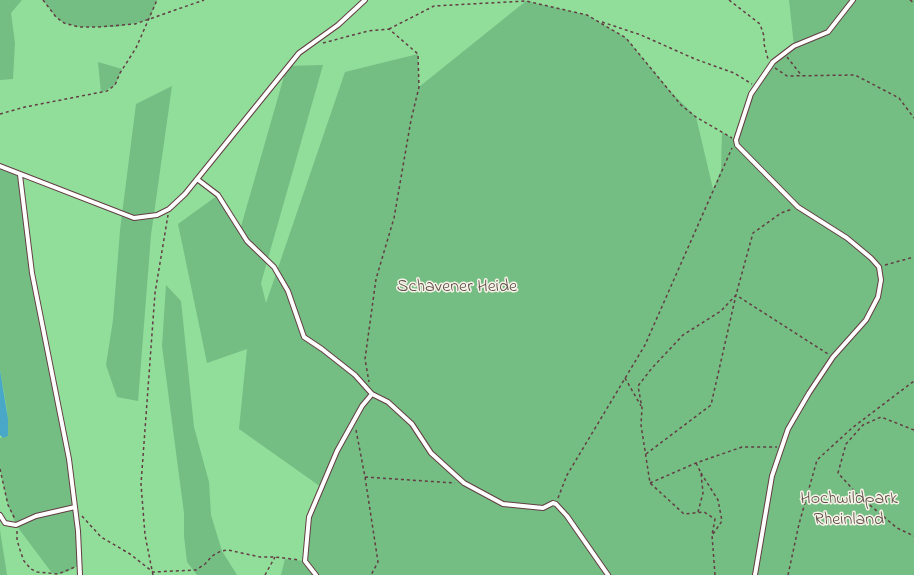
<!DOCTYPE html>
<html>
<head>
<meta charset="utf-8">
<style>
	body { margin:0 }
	canvas { display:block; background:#f3e5cc }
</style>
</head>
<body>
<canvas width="914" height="575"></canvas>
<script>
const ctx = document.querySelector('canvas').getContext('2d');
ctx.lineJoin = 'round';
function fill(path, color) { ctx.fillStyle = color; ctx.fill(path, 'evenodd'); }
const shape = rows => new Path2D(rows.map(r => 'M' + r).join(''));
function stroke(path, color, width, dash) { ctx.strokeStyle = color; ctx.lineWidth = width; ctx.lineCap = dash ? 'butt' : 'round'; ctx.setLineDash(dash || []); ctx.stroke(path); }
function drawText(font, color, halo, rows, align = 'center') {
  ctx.font = font + ' "Indie Flower",sans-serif'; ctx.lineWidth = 3; ctx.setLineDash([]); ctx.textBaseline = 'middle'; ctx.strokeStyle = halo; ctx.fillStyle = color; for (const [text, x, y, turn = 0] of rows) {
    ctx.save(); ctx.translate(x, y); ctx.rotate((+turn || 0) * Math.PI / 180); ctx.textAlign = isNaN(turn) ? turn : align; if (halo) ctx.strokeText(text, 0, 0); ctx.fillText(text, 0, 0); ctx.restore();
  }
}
fill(shape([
	[0,0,914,0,914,575,0,575]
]), '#91de9b');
fill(shape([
	[0,0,22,0,11,13,15,43,13,79,0,80],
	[43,0,157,0,149,20,117,27,79,27,64,23,56,17],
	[789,0,914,0,914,575,281,575,285,559,305,561,309,517,321,487,239,429,247,349,207,363,178,224,218,195,240,230,287,66,323,65,261,283,266,303,345,72,418,54,419,87,526,1,587,15,626,38,670,91,696,117,713,189,721,170,722,132,735,140,751,94,773,62,794,46],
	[98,62,122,69,115,85,101,93],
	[172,86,151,235,138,401,117,397,106,365,113,320,120,230,136,104],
	[0,166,20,175,32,273,69,459,81,564,67,572,58,574,52,573,16,525,8,505,0,469,0,438,8,436,8,433,7,410,0,370],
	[166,285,181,301,194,427,209,482,211,515,222,551,237,575,197,575,187,562,184,536,184,513,162,346],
	[0,530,7,575,0,575]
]), '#74bd83');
fill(shape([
	[0,370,8,419,8,436,3,438,0,435]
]), '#49a8c8');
const lane = shape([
	[0,166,134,218,157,215,169,209,185,194,299,53,338,25,365,0],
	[20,175,32,273,69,459,78,531,80,575],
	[197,179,218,195,247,241,274,267,288,291,304,337,322,349,355,375,372,394],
	[0,515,5,523,16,525,36,516,75,507],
	[316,575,305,561,309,517,337,451,362,406,372,394,388,402,412,424,431,453,464,483,503,504,543,508,553,503,556,504,567,516,608,575],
	[755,575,772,476,788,429,809,393,833,357,866,320,878,297,881,280,879,267,871,258,847,238,798,207,737,145,736,140,751,94,773,62,794,46,828,32,853,0]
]);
stroke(lane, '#633d43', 6);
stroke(shape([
	[43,0,56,17,64,23,79,27,98,27,135,24,204,0],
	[729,0,760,24,764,36,764,44,768,59],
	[910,0,914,3],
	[602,22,641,35,695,59,734,73,752,84],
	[389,29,434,6,526,1,587,15,626,38,681,105,696,117,732,138],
	[323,43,368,31,389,29,418,54,419,87,411,120,394,218,376,279,365,359,369,382],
	[787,57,802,76],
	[775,68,787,76,855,75,899,98,914,118],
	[0,114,25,107,107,91,115,85,120,73,136,48,157,0],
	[885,265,914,257],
	[625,378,641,406],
	[356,430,365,477,378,562,371,575],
	[914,430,881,417,863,425,846,444,838,473,858,495,897,528,914,536],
	[646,454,711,405,736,295,828,354],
	[696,463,701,473,703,493,698,512],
	[0,469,8,505,15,519],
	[701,473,718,500,722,521,713,534],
	[365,477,455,483],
	[650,483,696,463,742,447,777,447],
	[558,498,567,475,645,345,732,148],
	[82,516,101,537,130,554,153,572,196,570,205,564,212,556,221,551,228,550,260,557,275,557,300,560],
	[17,531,17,540,21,553,24,561,31,569,37,572,58,574,75,567],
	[153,575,145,535,141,484,155,293,168,215],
	[265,575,275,557],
	[715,575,712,535,715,519,704,512,684,514,650,483,641,425,642,408,638,386,652,368,683,335,721,311,736,295,753,233,781,213,792,209],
	[788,575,799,524,817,460,852,428,914,381]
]), '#633d43', 1.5, [3, 3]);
stroke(lane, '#fff', 4);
drawText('18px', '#5c4f47', '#f7f3e8', [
	["Schavener Heide",457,288],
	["Hochwildpark",849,500],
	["Rheinland",849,521]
]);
</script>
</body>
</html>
